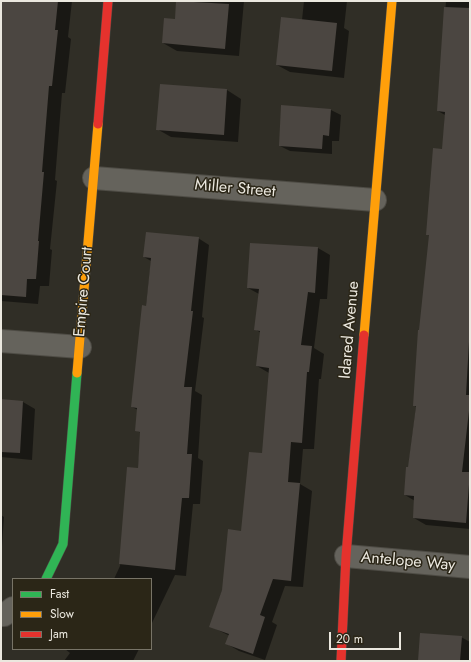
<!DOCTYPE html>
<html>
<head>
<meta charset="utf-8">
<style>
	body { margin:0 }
	#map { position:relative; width:471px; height:662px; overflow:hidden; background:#302e26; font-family:Jost,sans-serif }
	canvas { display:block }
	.frame { position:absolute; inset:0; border:2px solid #ebe8df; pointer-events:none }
	.legend { position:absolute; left:12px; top:578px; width:140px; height:72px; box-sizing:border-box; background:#2b2617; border:1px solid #787467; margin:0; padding:5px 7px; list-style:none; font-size:12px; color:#ebe8df }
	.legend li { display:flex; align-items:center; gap:8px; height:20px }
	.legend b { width:20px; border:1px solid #787467 }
	.scale { position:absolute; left:329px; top:632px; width:72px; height:18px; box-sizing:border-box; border:2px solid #ebe8df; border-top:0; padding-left:5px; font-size:12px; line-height:14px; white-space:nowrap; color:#ebe8df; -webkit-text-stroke:3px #2b2617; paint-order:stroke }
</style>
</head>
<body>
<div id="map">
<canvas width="471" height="662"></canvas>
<div class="frame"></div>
<ul class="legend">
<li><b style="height:5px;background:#30b455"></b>Fast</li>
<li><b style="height:5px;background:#ff9f0a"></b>Slow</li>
<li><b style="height:5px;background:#e5322d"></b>Jam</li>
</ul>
<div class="scale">20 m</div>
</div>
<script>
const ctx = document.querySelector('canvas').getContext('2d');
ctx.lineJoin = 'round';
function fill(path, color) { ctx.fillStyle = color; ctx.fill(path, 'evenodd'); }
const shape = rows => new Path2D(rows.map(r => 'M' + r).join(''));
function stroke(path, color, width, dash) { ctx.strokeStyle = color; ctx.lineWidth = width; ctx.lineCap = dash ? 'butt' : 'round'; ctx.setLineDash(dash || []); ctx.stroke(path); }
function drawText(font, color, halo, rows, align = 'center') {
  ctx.font = font + ' Jost,sans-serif'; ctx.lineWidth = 3; ctx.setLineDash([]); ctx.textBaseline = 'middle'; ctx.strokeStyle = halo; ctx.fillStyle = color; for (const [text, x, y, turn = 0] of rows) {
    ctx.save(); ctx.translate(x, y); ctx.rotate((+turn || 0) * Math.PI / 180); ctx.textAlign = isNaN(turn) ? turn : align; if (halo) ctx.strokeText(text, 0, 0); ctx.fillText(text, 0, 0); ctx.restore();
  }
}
fill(shape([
	[4,1,72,1,68,37,71,39,65,93,62,93,55,180,57,181,50,249,52,250,49,286,40,286,38,304,1,301,1,32],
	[177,1,244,1,239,56,177,51,163,43,176,20],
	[304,1,347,1,344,28,349,31,344,78,290,72,277,65,302,20],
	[446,1,470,1,470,529,426,525,414,518,415,501,405,495,416,407,414,405,430,236,427,234,443,150,445,115,438,111],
	[161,85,227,90,241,99,238,142,171,137,157,129],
	[331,110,341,115,339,141,332,141,332,154,290,151,280,146],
	[198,238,209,245,202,317,204,318,195,391,202,395,198,458,203,461,200,504,193,504,186,576,175,575,151,625,151,579,114,579,120,566,128,468,138,469,141,433,137,431,138,410,132,407,146,307,151,261,144,257],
	[251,244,318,248,330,255,327,299,320,299,314,348,324,354,321,379,319,379,314,449,303,449,300,484,312,491,303,587,285,586,272,622,277,625,265,660,239,651,227,644,230,636,210,626,242,532,263,454,269,373,257,366,261,333,255,329,259,294,248,288],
	[1,400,23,402,35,409,32,460,1,457],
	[1,515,4,517,1,561],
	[461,637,470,642,470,661,419,661],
	[65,649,139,649,133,661,64,661,70,653]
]), '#0007');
fill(shape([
	[1,1,58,1,55,30,58,30,52,86,49,86,42,172,44,172,38,241,39,241,36,279,27,279,26,297,1,295],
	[176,1,229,4,225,49,162,43,164,18,175,19],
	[444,7,470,8,470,324,466,395,470,395,470,402,462,472,470,472,466,523,413,518,414,496,404,495,406,467,408,467,416,406,413,406,418,330,419,330,429,235,426,235,433,148,442,149,445,112,437,111],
	[281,17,337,23,332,71,276,65],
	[160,84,227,89,224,135,156,130],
	[281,105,331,109,329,136,323,135,322,149,279,146],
	[146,232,199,237,191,311,193,311,184,387,192,387,187,454,192,454,189,498,182,498,175,570,119,564,127,467,138,468,140,432,135,431,137,408,131,407,142,305,146,306,151,258,143,257],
	[250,243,318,247,315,293,308,292,301,345,312,346,309,372,307,372,302,443,291,442,288,482,300,483,291,581,273,579,260,615,265,617,253,654,225,644,229,634,209,627,222,590,228,529,241,531,249,452,262,453,269,368,256,366,260,331,254,330,259,289,247,288],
	[1,399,23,401,20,453,1,452],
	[420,633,462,636,460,661,418,661]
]), '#4b4641');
const street = shape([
	[94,178,375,200],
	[1,341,80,347],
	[346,556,470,567],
	[1,615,4,615,13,608]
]);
const fast = shape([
	[46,579,63,544,77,373]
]);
const slow = shape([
	[364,335,392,1],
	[77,373,98,124]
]);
const jam = shape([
	[98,124,108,1],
	[341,661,346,556,364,335]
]);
stroke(street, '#4e4c45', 24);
stroke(fast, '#4e4c45', 10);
stroke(slow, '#4e4c45', 10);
stroke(jam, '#4e4c45', 10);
stroke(street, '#65635c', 22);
stroke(fast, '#30b455', 9);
stroke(slow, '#ff9f0a', 9);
stroke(jam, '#e5322d', 9);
drawText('16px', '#ebe8df', '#2b2617', [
	["Miller Street",235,189,5],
	["Empire Court",84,292,-85],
	["Idared Avenue",350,330,-85],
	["Antelope Way",408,562,5]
]);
</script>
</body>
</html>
